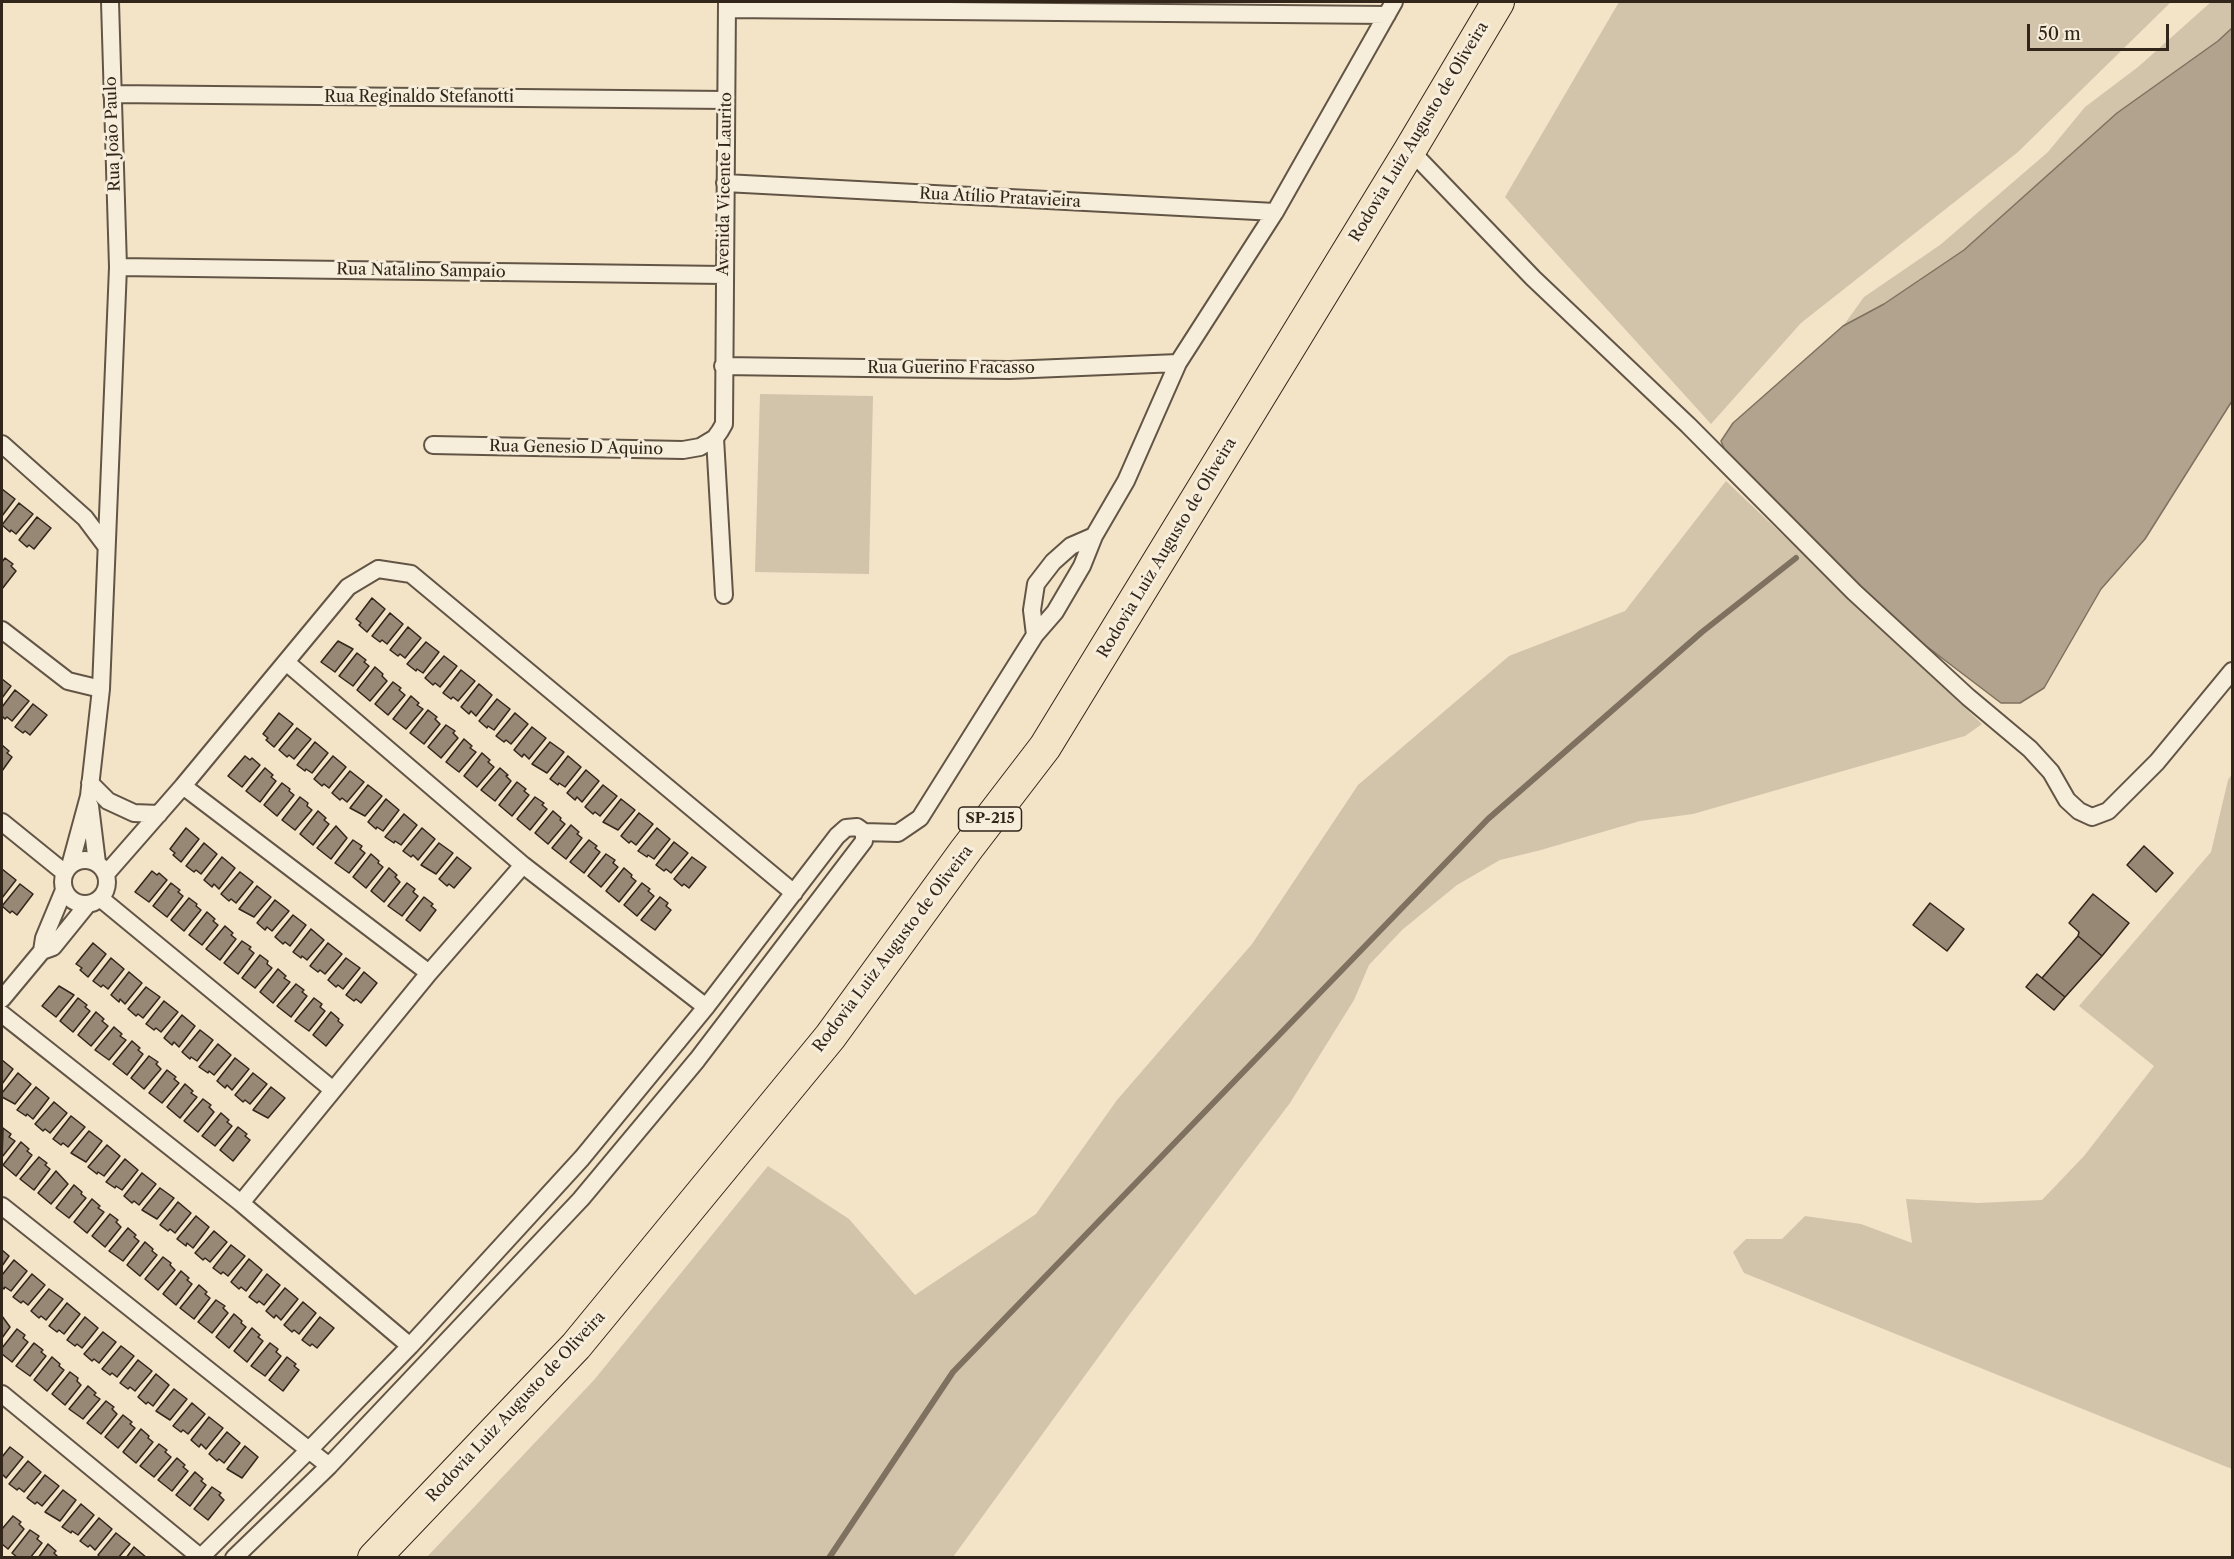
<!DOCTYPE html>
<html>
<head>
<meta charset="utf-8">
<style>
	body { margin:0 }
	#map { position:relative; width:2234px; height:1559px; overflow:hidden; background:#f3e4c8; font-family:"Libre Caslon Text",serif }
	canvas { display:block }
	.frame { position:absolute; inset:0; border:3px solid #32251a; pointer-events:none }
	.scale { position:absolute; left:2027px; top:24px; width:142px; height:27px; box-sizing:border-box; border:3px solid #32251a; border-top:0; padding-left:8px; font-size:18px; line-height:21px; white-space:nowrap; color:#32251a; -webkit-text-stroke:4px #f7eddb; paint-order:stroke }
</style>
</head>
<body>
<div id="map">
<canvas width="2234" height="1559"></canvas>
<div class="frame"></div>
<div class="scale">50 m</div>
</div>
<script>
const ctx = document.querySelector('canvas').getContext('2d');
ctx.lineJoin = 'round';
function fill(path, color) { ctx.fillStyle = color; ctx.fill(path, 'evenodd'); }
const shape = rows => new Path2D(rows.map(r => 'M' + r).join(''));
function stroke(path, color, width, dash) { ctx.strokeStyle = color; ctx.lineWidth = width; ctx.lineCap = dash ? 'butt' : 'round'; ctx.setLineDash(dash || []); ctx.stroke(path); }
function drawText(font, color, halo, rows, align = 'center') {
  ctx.font = font + ' "Libre Caslon Text",serif'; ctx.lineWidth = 6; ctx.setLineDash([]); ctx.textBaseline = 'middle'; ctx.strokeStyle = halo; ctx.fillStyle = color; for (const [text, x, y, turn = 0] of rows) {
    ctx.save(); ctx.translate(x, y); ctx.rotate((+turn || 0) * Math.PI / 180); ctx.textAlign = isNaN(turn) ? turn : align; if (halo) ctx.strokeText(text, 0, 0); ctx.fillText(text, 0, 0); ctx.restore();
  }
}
fill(shape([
	[1619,2,2171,2,2018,152,1801,323,1711,424,1505,197],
	[2211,2,2232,2,2232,28,2218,41,2117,113,1964,250,1884,304,1843,326,1864,297,1940,245,2048,152,2085,107,2138,67],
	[760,394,873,396,869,574,755,572],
	[1726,481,1982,724,1965,736,1693,814,1640,821,1541,850,1500,860,1457,885,1402,930,1369,965,1354,1000,1290,1103,1129,1315,953,1557,426,1558,594,1380,768,1166,849,1219,915,1295,1036,1214,1117,1100,1252,944,1358,785,1509,656,1625,611],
	[2232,774,2232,1469,1744,1273,1733,1252,1746,1239,1782,1239,1805,1216,1861,1224,1912,1243,1906,1199,1978,1203,2042,1200,2084,1156,2154,1066,2079,1006,2211,852,2228,780]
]), '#d2c4aa');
const water = shape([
	[2232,28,2232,401,2145,539,2101,589,2044,688,2020,703,2001,703,1892,620,1732,468,1721,441,1733,423,1843,326,1884,304,1964,250,2117,113,2218,41,2232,28]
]);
fill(water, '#b1a38d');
stroke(water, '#7e715f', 1.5);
stroke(shape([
	[829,1558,953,1372,1488,819,1702,632,1796,558]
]), '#7e715f', 6);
const building = shape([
	[2,489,15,499,2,516,2,489],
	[19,503,33,514,16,534,11,530,10,532,2,525,19,503],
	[37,517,51,528,34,549,29,545,27,547,19,540,37,517],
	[5,558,13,564,11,566,16,571,2,589,2,562,5,558],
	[372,598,385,609,367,632,359,625,361,623,356,619,372,598],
	[390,613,403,624,387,644,382,640,380,642,372,636,390,613],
	[408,627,421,638,405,658,400,654,398,656,390,650,408,627],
	[338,641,353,649,335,672,321,662,338,641],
	[426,642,439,652,423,673,417,669,416,671,407,664,426,642],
	[357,653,366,660,364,662,369,666,353,686,339,676,357,653],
	[444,656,457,666,440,687,435,683,433,685,425,678,444,656],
	[375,667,383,674,382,676,387,681,370,701,357,690,375,667],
	[461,670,475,681,458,701,453,697,451,699,443,693,461,670],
	[2,679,11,686,2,698,2,679],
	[393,682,401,688,399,690,405,695,388,715,375,704,393,682],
	[479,684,492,695,476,716,471,711,469,714,461,707,479,684],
	[15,690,29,701,12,721,7,717,5,719,2,716,2,707,15,690],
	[411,696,419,703,417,705,423,709,406,729,393,719,411,696],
	[497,699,510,709,494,730,488,726,487,728,479,721,497,699],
	[33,704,47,715,30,735,25,731,23,733,15,727,33,704],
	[428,710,437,717,435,719,440,724,424,744,410,733,428,710],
	[279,713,293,724,274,747,266,740,268,738,263,734,279,713],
	[515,713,528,724,511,744,506,740,504,742,496,736,515,713],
	[446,725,455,731,453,733,458,738,441,758,428,747,446,725],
	[532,727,546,738,529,759,524,754,522,757,514,750,532,727],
	[297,728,311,739,294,759,289,755,287,757,279,750,297,728],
	[464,739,472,746,470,748,476,752,459,772,446,762,464,739],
	[315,742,328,753,312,773,306,769,305,771,297,765,315,742],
	[550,742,564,752,547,773,532,764,550,742],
	[2,745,9,751,7,753,12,757,2,771,2,745],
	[482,753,490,760,488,762,494,767,477,787,464,776,482,753],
	[245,756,250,760,252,758,260,765,242,787,228,776,245,756],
	[333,756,346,767,329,788,324,784,322,786,314,779,333,756],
	[568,756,581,767,565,787,559,783,558,785,550,779,568,756],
	[265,768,273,775,271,777,276,781,260,802,246,791,265,768],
	[500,768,508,775,506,776,511,781,495,801,481,790,500,768],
	[586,770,599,781,582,802,577,797,575,800,567,793,586,770],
	[350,771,364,782,347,802,342,798,340,800,332,793,350,771],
	[517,782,526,789,524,791,529,795,512,816,499,805,517,782],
	[282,783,290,789,289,791,294,795,277,816,264,805,282,783],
	[368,785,382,796,365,816,350,808,368,785],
	[603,785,617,796,600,816,595,812,593,814,585,807,603,785],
	[300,797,308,803,307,806,312,810,295,830,282,820,300,797],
	[535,797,544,803,542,805,547,809,530,830,517,819,535,797],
	[386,799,399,810,383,831,377,827,376,829,368,822,386,799],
	[621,799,635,810,618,830,603,822,621,799],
	[318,811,326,818,324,820,329,824,313,845,300,834,318,811],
	[553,811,561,818,560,820,565,824,548,844,535,833,553,811],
	[639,813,653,824,636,845,631,841,629,843,621,836,639,813],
	[404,814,417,825,401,845,395,841,394,843,385,837,404,814],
	[571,825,579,832,577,834,582,838,566,859,552,848,571,825],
	[336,826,347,838,331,859,317,848,336,826],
	[186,828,199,839,181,862,173,855,175,853,170,849,186,828],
	[422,828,435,839,418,860,413,855,411,857,403,851,422,828],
	[657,828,670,839,654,859,648,855,647,857,638,851,657,828],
	[353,840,362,846,360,849,365,853,349,873,335,863,353,840],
	[589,840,597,846,595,848,600,852,584,873,570,862,589,840],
	[674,842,688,853,671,873,666,869,664,871,656,865,674,842],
	[204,843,217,854,201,874,196,870,194,872,186,866,204,843],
	[439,843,453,853,436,874,421,865,439,843],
	[2144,846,2173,873,2156,892,2127,865,2144,846],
	[371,854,379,861,378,863,383,867,366,888,353,877,371,854],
	[606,854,615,860,613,863,618,867,601,887,588,876,606,854],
	[222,857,235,868,219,889,214,884,212,887,204,880,222,857],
	[457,857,471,868,454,888,449,884,447,886,439,879,457,857],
	[692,857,706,867,689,888,684,884,682,886,674,879,692,857],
	[389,868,397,875,395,877,400,882,384,902,371,891,389,868],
	[624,868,632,875,631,877,636,881,619,902,606,891,624,868],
	[2,869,16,880,2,898,2,869],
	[152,871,157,875,159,873,167,880,149,902,135,892,152,871],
	[240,872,253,882,236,903,231,899,229,901,221,894,240,872],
	[171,883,180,890,178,892,183,896,167,917,153,906,171,883],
	[407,883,415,889,413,892,418,896,402,916,388,906,407,883],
	[642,883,650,889,648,891,654,896,637,916,624,905,642,883],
	[20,884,33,894,17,915,12,911,10,913,2,906,20,884],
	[257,886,271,897,254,917,239,909,257,886],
	[2093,894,2129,923,2102,956,2078,936,2079,932,2069,923,2093,894],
	[424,897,433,904,431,906,436,910,420,931,406,920,424,897],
	[660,897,668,903,666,906,671,910,655,930,641,920,660,897],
	[189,898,197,904,196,906,201,910,184,931,171,920,189,898],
	[275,900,289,911,272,931,267,927,265,930,257,923,275,900],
	[1930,903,1964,929,1947,951,1913,925,1930,903],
	[207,912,215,919,213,921,218,925,202,945,189,935,207,912],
	[293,915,306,925,290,946,285,942,283,944,275,937,293,915],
	[225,926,233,933,231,935,236,939,220,960,206,949,225,926],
	[311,929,324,940,307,960,302,956,301,958,293,952,311,929],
	[2078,936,2102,956,2065,997,2042,978,2078,936],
	[242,941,251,947,249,949,254,953,238,974,224,963,242,941],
	[93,943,106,954,88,977,80,970,82,968,76,964,93,943],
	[328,943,342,954,325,974,320,970,318,972,310,966,328,943],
	[260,955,268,961,267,964,272,968,255,988,242,978,260,955],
	[111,958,124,969,108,989,103,985,101,987,93,981,111,958],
	[346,958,360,968,343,989,338,985,336,987,328,980,346,958],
	[278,969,286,976,284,978,290,982,273,1003,260,992,278,969],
	[129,972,142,983,125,1004,120,999,119,1002,111,995,129,972],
	[364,972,377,983,361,1003,356,999,354,1001,346,995,364,972],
	[2037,974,2065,997,2054,1010,2026,987,2037,974],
	[296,984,304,990,302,992,307,996,291,1017,277,1006,296,984],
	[59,986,74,995,56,1017,42,1006,59,986],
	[146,987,160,997,143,1018,138,1014,136,1016,128,1009,146,987],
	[78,998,87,1005,85,1007,90,1011,73,1032,60,1021,78,998],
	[314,998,322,1004,320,1007,325,1011,309,1031,295,1021,314,998],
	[164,1001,178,1012,161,1032,156,1028,154,1030,146,1024,164,1001],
	[96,1012,104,1019,102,1021,108,1026,91,1046,78,1035,96,1012],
	[331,1012,339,1019,338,1021,343,1025,326,1046,313,1035,331,1012],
	[182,1015,195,1026,179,1047,174,1042,172,1045,164,1038,182,1015],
	[114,1027,122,1034,120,1036,126,1040,109,1060,95,1050,114,1027],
	[200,1030,213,1040,197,1061,191,1057,190,1059,182,1052,200,1030],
	[132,1041,140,1048,138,1050,143,1054,127,1075,113,1064,132,1041],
	[218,1044,231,1055,214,1075,209,1071,208,1073,199,1067,218,1044],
	[149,1056,158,1062,156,1064,161,1069,144,1089,131,1078,149,1056],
	[235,1058,249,1069,232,1090,227,1085,225,1088,217,1081,235,1058],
	[2,1060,13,1069,2,1084,2,1060],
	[167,1070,176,1077,174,1079,179,1083,162,1103,149,1093,167,1070],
	[18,1073,31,1084,15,1104,2,1097,2,1093,18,1073],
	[253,1073,267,1084,250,1104,245,1100,243,1102,235,1095,253,1073],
	[185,1084,193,1091,191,1093,197,1097,180,1118,167,1107,185,1084],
	[36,1087,49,1098,33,1119,27,1114,26,1116,17,1110,36,1087],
	[271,1087,285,1098,268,1118,253,1110,271,1087],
	[203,1099,211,1105,209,1107,214,1112,198,1132,184,1121,203,1099],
	[54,1102,67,1113,50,1133,45,1129,43,1131,35,1124,54,1102],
	[221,1113,229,1120,227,1122,232,1126,215,1146,202,1136,221,1113],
	[71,1116,85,1127,68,1147,63,1143,61,1145,53,1139,71,1116],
	[238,1127,247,1134,245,1136,250,1140,233,1161,220,1150,238,1127],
	[3,1128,11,1134,9,1137,15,1141,2,1157,3,1128],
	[89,1131,102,1141,86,1162,71,1153,89,1131],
	[21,1142,29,1149,27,1151,32,1155,16,1176,3,1165,21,1142],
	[107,1145,120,1156,104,1176,98,1172,97,1174,88,1167,107,1145],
	[39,1157,47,1163,45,1165,50,1169,34,1190,20,1179,39,1157],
	[125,1159,138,1170,122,1190,116,1186,115,1188,106,1182,125,1159],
	[56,1171,68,1184,51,1204,38,1193,56,1171],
	[142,1173,156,1184,139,1205,134,1201,132,1203,124,1196,142,1173],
	[74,1185,82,1192,81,1194,86,1198,69,1218,56,1208,74,1185],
	[160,1188,174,1198,157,1219,142,1210,160,1188],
	[92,1199,100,1206,98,1208,104,1212,87,1233,74,1222,92,1199],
	[178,1202,191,1213,175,1233,170,1229,168,1231,160,1225,178,1202],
	[110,1214,118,1220,116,1222,121,1227,105,1247,92,1236,110,1214],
	[196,1216,209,1227,193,1248,187,1243,186,1246,177,1239,196,1216],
	[128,1228,136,1235,134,1237,139,1241,123,1261,109,1251,128,1228],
	[214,1231,227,1242,210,1262,205,1258,203,1260,195,1253,214,1231],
	[145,1242,153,1249,152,1251,157,1255,140,1276,127,1265,145,1242],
	[231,1245,245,1256,228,1276,223,1272,221,1274,213,1268,231,1245],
	[2,1250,9,1256,2,1266,2,1250],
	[163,1257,171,1263,170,1265,175,1270,158,1290,145,1279,163,1257],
	[249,1259,262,1270,246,1291,241,1287,239,1289,231,1282,249,1259],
	[14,1260,27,1271,11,1291,5,1287,4,1289,2,1287,2,1275,14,1260],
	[181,1271,189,1278,187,1280,192,1284,176,1305,163,1294,181,1271],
	[32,1274,45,1285,28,1305,23,1301,21,1303,13,1297,32,1274],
	[267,1274,280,1285,264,1305,259,1301,257,1303,249,1297,267,1274],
	[199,1285,207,1292,205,1294,210,1298,194,1319,180,1308,199,1285],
	[285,1288,298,1299,281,1320,276,1315,274,1318,266,1311,285,1288],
	[49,1289,63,1299,46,1320,41,1316,39,1318,31,1311,49,1289],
	[216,1300,225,1306,223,1308,228,1313,212,1333,198,1322,216,1300],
	[303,1302,316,1313,299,1334,294,1330,292,1332,284,1325,303,1302],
	[67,1303,80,1314,64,1334,59,1330,57,1332,49,1326,67,1303],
	[234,1314,242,1321,241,1323,246,1327,229,1348,216,1337,234,1314],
	[2,1316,10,1327,2,1338,2,1316],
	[85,1317,98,1328,82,1348,77,1344,75,1346,67,1340,85,1317],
	[320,1317,334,1328,317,1348,312,1344,310,1346,302,1340,320,1317],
	[252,1328,260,1335,258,1337,263,1341,247,1362,234,1351,252,1328],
	[17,1329,25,1335,23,1338,28,1342,12,1362,2,1354,2,1348,17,1329],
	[103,1332,116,1342,99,1363,94,1359,92,1361,84,1354,103,1332],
	[34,1343,43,1350,41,1352,46,1356,30,1376,16,1366,34,1343],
	[270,1343,278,1349,276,1352,281,1356,265,1376,251,1366,270,1343],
	[121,1346,134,1356,117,1377,112,1373,110,1375,102,1369,121,1346],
	[52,1357,60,1364,59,1366,64,1370,47,1391,34,1380,52,1357],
	[287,1357,296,1364,294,1366,299,1370,283,1391,269,1380,287,1357],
	[138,1360,152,1371,135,1391,130,1387,128,1389,120,1383,138,1360],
	[70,1372,78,1378,77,1381,81,1385,65,1405,52,1394,70,1372],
	[156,1374,169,1385,153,1406,148,1402,146,1404,138,1397,156,1374],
	[88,1386,96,1393,94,1395,100,1399,83,1419,69,1409,88,1386],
	[174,1389,187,1399,170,1420,156,1411,174,1389],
	[106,1401,114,1407,112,1409,117,1414,101,1434,87,1423,106,1401],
	[192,1403,205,1414,188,1434,183,1430,181,1432,173,1426,192,1403],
	[123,1415,132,1422,130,1424,135,1428,118,1448,105,1437,123,1415],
	[209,1417,223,1428,206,1449,201,1444,199,1447,191,1440,209,1417],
	[141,1429,149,1436,148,1438,153,1442,136,1463,123,1452,141,1429],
	[227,1432,240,1443,224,1463,219,1459,217,1461,209,1454,227,1432],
	[159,1444,167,1450,165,1452,171,1457,154,1477,140,1466,159,1444],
	[245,1446,258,1457,242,1478,227,1469,245,1446],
	[10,1447,23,1457,6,1478,2,1474,2,1457,10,1447],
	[177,1458,185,1465,183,1467,188,1471,172,1491,158,1480,177,1458],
	[28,1461,41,1472,24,1492,19,1488,17,1490,9,1484,28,1461],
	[195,1472,203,1479,201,1481,206,1485,190,1506,176,1495,195,1472],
	[45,1475,59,1486,42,1506,37,1502,35,1504,27,1498,45,1475],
	[212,1487,221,1493,219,1495,224,1500,208,1520,194,1509,212,1487],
	[63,1490,76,1500,60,1521,45,1512,63,1490],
	[81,1504,94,1515,78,1535,72,1531,71,1533,62,1527,81,1504],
	[13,1516,21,1522,19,1524,24,1529,8,1549,2,1544,2,1529,13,1516],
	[99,1518,112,1529,95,1550,90,1545,88,1547,80,1541,99,1518],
	[30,1530,39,1536,37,1539,42,1543,30,1558,18,1558,12,1553,30,1530],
	[116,1533,130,1544,118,1558,101,1558,98,1555,116,1533],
	[48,1544,56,1551,54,1553,59,1558,38,1558,48,1544],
	[134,1547,147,1558,126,1558,134,1547]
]);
fill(building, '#968874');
stroke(building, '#32251a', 1.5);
const street = shape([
	[727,9,1387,15],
	[112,94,726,100],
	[1410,150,1533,278,1688,425,1854,592,1968,697,2030,749,2051,772,2067,800,2079,811,2092,817,2108,811,2157,762,2232,671],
	[725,183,1275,212],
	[118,267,724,275],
	[723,366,1009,370,1178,363],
	[715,438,724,595],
	[2,444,85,518,106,546],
	[433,445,683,450,700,447,715,438,720,431,724,424,727,2],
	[2,630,68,681,101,689],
	[1035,635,1032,610,1036,584,1053,562,1071,546,1094,536],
	[286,662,523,865,706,1007],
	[90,783,108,801,134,813,159,814],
	[183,786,429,973],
	[90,806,97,863],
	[2,822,65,873],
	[864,832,898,833,920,818,1035,635,1055,612,1082,566,1094,536,1126,481,1178,363,1275,212,1394,2],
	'63 882a22 22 0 1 1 44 0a22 22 0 1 1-44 0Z',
	[70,866,89,796,101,689,118,267,110,2],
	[106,874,183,786,348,587,378,569,411,574,794,893],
	[100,898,333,1090],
	[42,951,44,938,64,890],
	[2,999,42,951,53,947,87,905],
	[2,1014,241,1203,410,1346],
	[241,1203,429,973,523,865],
	[2,1206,329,1466],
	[2,1394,200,1557],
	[200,1558,310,1449,410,1346,582,1158,706,1007,837,836,846,828,857,827,864,832,864,841,697,1060,581,1199,329,1466,234,1558]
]);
const highway = shape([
	[374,1558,576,1346,830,1037,966,850,1045,747,1410,150,1498,2]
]);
stroke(street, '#625546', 20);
stroke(highway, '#32251a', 34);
stroke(street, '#f7eddb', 16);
stroke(highway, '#f3e4c8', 32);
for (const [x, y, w] of [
	[990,819,63]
]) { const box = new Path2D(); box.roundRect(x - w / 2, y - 12, w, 24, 4.5); ctx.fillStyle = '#f7eddb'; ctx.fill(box); stroke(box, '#32251a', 1.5); }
drawText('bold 15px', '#32251a', null, [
	["SP-215",990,819]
]);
drawText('16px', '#32251a', '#f7eddb', [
	["Rua Reginaldo Stefanotti",419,97],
	["Rodovia Luiz Augusto de Oliveira",1419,132,-59],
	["Rua João Paulo",113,134,-92],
	["Avenida Vicente Laurito",725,184,-89],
	["Rua Atílio Pratavieira",1000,198,3],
	["Rua Natalino Sampaio",421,271,1],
	["Rua Guerino Fracasso",951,368],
	["Rua Genesio D Aquino",576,448,1],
	["Rodovia Luiz Augusto de Oliveira",1167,548,-59],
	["Rodovia Luiz Augusto de Oliveira",893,949,-53],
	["Rodovia Luiz Augusto de Oliveira",516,1407,-47]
]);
</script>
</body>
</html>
